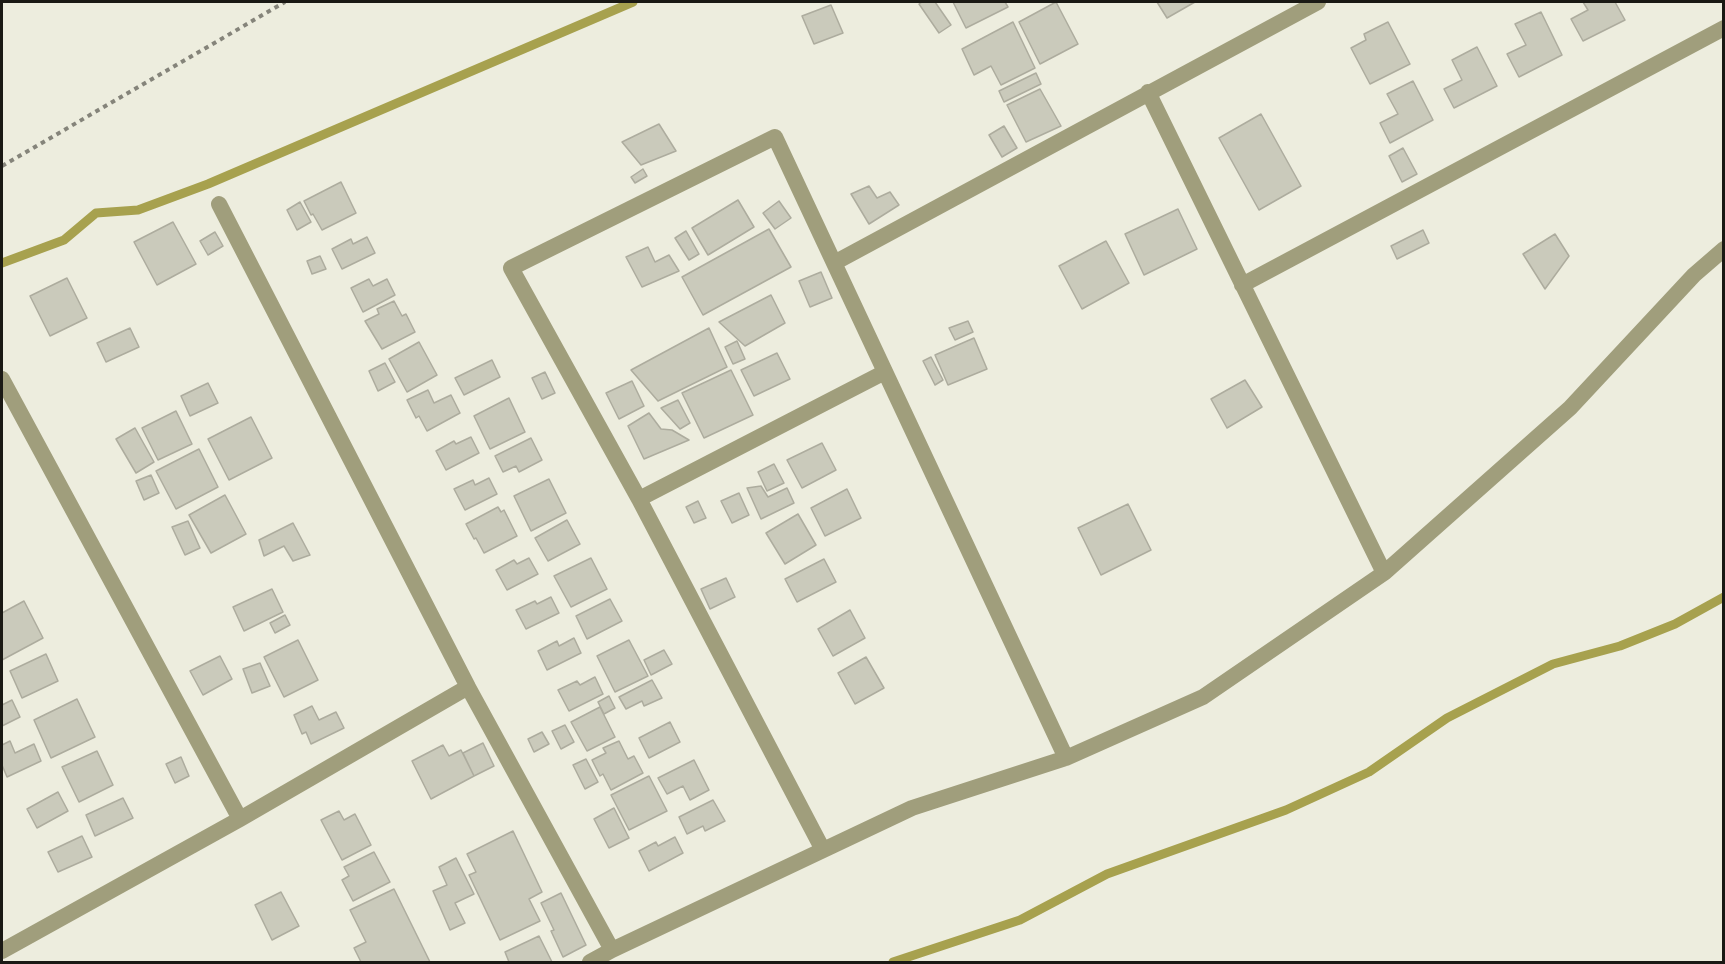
<!DOCTYPE html>
<html>
<head>
<meta charset="utf-8">
<style>
	body { margin:0 }
	#map { position:relative; width:1725px; height:964px; overflow:hidden; background:#ededde; font-family:"DejaVu Sans",sans-serif }
	canvas { display:block }
	.frame { position:absolute; inset:0; border:3px solid #1a1914; pointer-events:none }
</style>
</head>
<body>
<div id="map">
<canvas width="1725" height="964"></canvas>
<div class="frame"></div>
</div>
<script>
const ctx = document.querySelector('canvas').getContext('2d');
ctx.lineJoin = 'round';
const shape = rows => new Path2D(rows.map(r => 'M' + r).join(''));
function stroke(path, color, width, dash) { ctx.strokeStyle = color; ctx.lineWidth = width; ctx.lineCap = dash ? 'butt' : 'round'; ctx.setLineDash(dash || []); ctx.stroke(path); }
function fill(path, color) { ctx.fillStyle = color; ctx.fill(path, 'evenodd'); }
stroke(shape([
	[2,263,64,240,96,213,138,210,208,184,633,2],
	[893,962,1020,920,1107,874,1286,810,1369,772,1447,718,1553,664,1620,646,1675,624,1724,597]
]), '#a7a14e', 9);
const building = shape([
	[922,2,935,2,951,25,939,33,919,4,922,2],
	[953,2,1005,2,1008,7,966,28,953,2],
	[1056,2,1078,44,1040,64,1019,22,1056,2],
	[1157,2,1195,2,1167,18,1157,2],
	[1583,2,1615,2,1625,20,1583,41,1571,19,1588,10,1583,2],
	[831,5,843,33,814,44,802,16,831,5],
	[1541,12,1562,55,1519,77,1507,54,1526,45,1515,24,1541,12],
	[1013,22,1035,68,1001,85,991,66,974,75,962,49,1013,22],
	[1388,22,1410,64,1370,84,1351,48,1366,40,1364,34,1388,22],
	[1477,47,1497,86,1454,108,1444,89,1462,80,1452,60,1477,47],
	[1036,73,1041,84,1004,102,999,91,1036,73],
	[1413,81,1433,120,1390,143,1380,123,1398,114,1387,94,1413,81],
	[1040,89,1061,126,1026,142,1007,105,1040,89],
	[1261,114,1301,186,1259,210,1219,138,1261,114],
	[659,124,676,151,641,165,622,142,659,124],
	[1004,126,1017,148,1002,157,989,135,1004,126],
	[1403,148,1417,174,1402,182,1389,156,1403,148],
	[643,169,647,176,635,183,631,177,643,169],
	[341,182,356,213,322,230,313,214,311,215,304,201,341,182],
	[869,186,877,198,890,192,899,205,869,224,851,194,869,186],
	[738,200,754,227,708,255,692,228,738,200],
	[779,201,791,218,775,229,763,213,779,201],
	[300,202,311,222,297,230,287,210,300,202],
	[1178,209,1197,249,1144,275,1125,234,1178,209],
	[173,222,196,264,157,285,134,242,173,222],
	[769,229,791,267,703,315,682,277,769,229],
	[1423,230,1429,243,1397,259,1391,246,1423,230],
	[686,231,699,254,689,260,675,238,686,231],
	[215,232,223,246,208,255,200,241,215,232],
	[1555,234,1569,256,1545,289,1523,254,1555,234],
	[367,237,375,253,342,269,332,249,351,239,353,244,367,237],
	[1106,241,1129,283,1082,309,1059,266,1106,241],
	[648,247,655,262,669,255,679,271,642,287,626,257,648,247],
	[320,256,326,269,312,274,307,261,320,256],
	[821,272,832,298,810,307,799,281,821,272],
	[67,278,87,318,50,336,30,296,67,278],
	[369,279,373,286,387,279,395,295,363,312,351,288,369,279],
	[771,295,785,323,745,346,719,322,771,295],
	[394,301,402,316,406,314,415,332,382,349,365,321,379,314,377,309,394,301],
	[968,321,973,332,955,340,949,328,968,321],
	[130,328,139,347,106,362,97,343,130,328],
	[709,328,727,367,658,401,631,370,709,328],
	[974,338,987,369,948,385,935,355,974,338],
	[737,341,745,359,733,364,725,347,737,341],
	[419,342,437,375,407,392,389,359,419,342],
	[777,353,790,379,754,396,741,370,777,353],
	[931,357,943,380,935,385,923,361,931,357],
	[492,360,500,377,464,395,455,378,492,360],
	[385,363,395,382,378,391,369,371,385,363],
	[731,370,753,415,704,438,682,393,731,370],
	[545,372,555,393,542,399,532,378,545,372],
	[1245,380,1262,407,1227,428,1211,399,1245,380],
	[632,381,644,406,619,419,606,393,632,381],
	[208,383,218,403,190,416,181,396,208,383],
	[428,390,434,403,451,395,460,413,427,431,419,416,416,418,407,400,428,390],
	[509,398,525,432,490,449,474,416,509,398],
	[678,400,690,423,680,429,661,408,678,400],
	[176,411,192,444,158,460,142,428,176,411],
	[649,413,661,429,672,430,689,440,644,459,628,426,649,413],
	[251,417,272,458,229,480,208,439,251,417],
	[135,428,154,462,136,473,116,439,135,428],
	[471,437,479,453,446,470,436,451,454,441,456,444,471,437],
	[531,438,542,460,519,472,516,466,503,472,495,456,531,438],
	[822,443,836,470,802,488,787,460,822,443],
	[199,449,218,487,176,509,156,471,199,449],
	[774,464,784,483,767,491,758,472,774,464],
	[151,475,159,493,144,500,136,481,151,475],
	[489,478,497,494,465,510,454,489,473,480,475,485,489,478],
	[549,479,566,513,531,531,514,496,549,479],
	[761,486,768,497,787,488,794,503,761,519,747,488,761,486],
	[847,489,861,518,825,536,811,508,847,489],
	[739,493,749,515,732,523,721,501,739,493],
	[225,495,246,534,211,553,189,515,225,495],
	[698,501,706,518,694,523,686,507,698,501],
	[1128,504,1151,550,1101,575,1078,528,1128,504],
	[498,507,501,512,504,510,517,536,484,553,476,538,474,539,466,524,498,507],
	[798,514,816,545,785,564,766,533,798,514],
	[567,520,580,544,548,561,535,538,567,520],
	[188,521,200,548,185,555,172,527,188,521],
	[293,523,310,555,293,561,284,546,264,556,259,540,293,523],
	[529,558,538,574,507,590,496,570,514,560,517,564,529,558],
	[591,558,607,589,571,607,554,576,591,558],
	[824,559,836,582,797,602,785,579,824,559],
	[726,578,735,597,710,609,701,589,726,578],
	[272,589,283,612,244,631,233,607,272,589],
	[551,597,559,613,526,629,516,610,535,601,537,604,551,597],
	[610,599,622,621,587,639,576,616,610,599],
	[24,601,43,638,2,660,2,613,24,601],
	[850,610,865,638,833,656,818,629,850,610],
	[285,615,290,625,275,633,270,623,285,615],
	[574,638,581,653,547,670,538,651,557,641,559,646,574,638],
	[298,640,318,680,284,697,264,657,298,640],
	[629,640,648,676,615,692,597,656,629,640],
	[664,650,672,664,651,675,644,660,664,650],
	[46,654,58,681,22,698,10,671,46,654],
	[220,656,232,679,203,695,190,671,220,656],
	[866,657,884,688,855,704,838,673,866,657],
	[260,663,270,686,252,693,243,669,260,663],
	[595,677,603,694,569,711,558,690,577,681,580,685,595,677],
	[652,680,662,698,644,706,642,701,626,709,619,697,652,680],
	[609,696,615,708,604,714,598,702,609,696],
	[77,699,95,737,51,758,34,720,77,699],
	[12,700,20,717,2,726,2,705,12,700],
	[312,706,319,720,336,712,344,728,311,744,306,732,302,734,294,715,312,706],
	[600,707,615,737,587,751,571,722,600,707],
	[670,722,680,742,649,758,639,738,670,722],
	[565,725,574,742,561,749,552,731,565,725],
	[542,732,549,744,534,752,528,739,542,732],
	[10,741,15,753,34,744,41,761,7,777,2,765,2,745,10,741],
	[619,741,628,759,634,756,643,773,611,790,603,774,600,776,592,760,606,753,603,748,619,741],
	[483,743,494,766,474,776,463,753,483,743],
	[443,745,449,756,461,750,474,776,431,799,412,761,443,745],
	[97,751,113,785,79,802,62,767,97,751],
	[181,757,189,776,175,783,166,764,181,757],
	[586,759,598,782,585,789,573,765,586,759],
	[694,760,709,790,690,800,683,786,667,794,658,778,694,760],
	[649,776,667,811,629,830,611,795,649,776],
	[58,792,68,811,37,828,27,809,58,792],
	[123,798,133,818,95,836,86,815,123,798],
	[713,800,725,821,705,831,703,826,687,834,679,817,713,800],
	[614,808,629,838,609,848,594,819,614,808],
	[339,811,344,820,355,814,371,845,342,860,321,820,339,811],
	[513,831,542,892,529,899,540,921,500,940,469,875,476,872,467,854,513,831],
	[82,836,92,857,58,872,48,852,82,836],
	[675,837,683,853,649,871,639,851,656,842,658,846,675,837],
	[374,852,390,882,353,901,342,880,349,876,344,867,374,852],
	[456,858,474,894,455,903,465,923,450,930,433,891,447,885,439,867,456,858],
	[394,889,430,962,361,962,354,948,366,942,350,910,394,889],
	[281,892,299,926,272,940,255,905,281,892],
	[561,893,586,945,563,957,551,931,554,930,541,903,561,893],
	[539,936,552,962,509,962,505,952,539,936]
]);
fill(building, '#cacabb');
stroke(building, '#adac9e', 1.5);
stroke(shape([
	[2,166,285,2]
]), '#85847a', 4, [4.5, 4.5]);
stroke(shape([
	[1148,92,1384,573],
	[219,204,468,687,612,950],
	[834,263,1318,2],
	[1242,285,1724,28],
	[2,379,240,819],
	[639,499,885,372],
	[823,850,639,499,511,268,775,137,1066,758],
	[2,951,240,819,468,687],
	[590,962,612,950,912,808,1066,758,1203,697,1384,573,1570,408,1694,275,1724,249]
]), '#a09e7c', 16);
</script>
</body>
</html>
